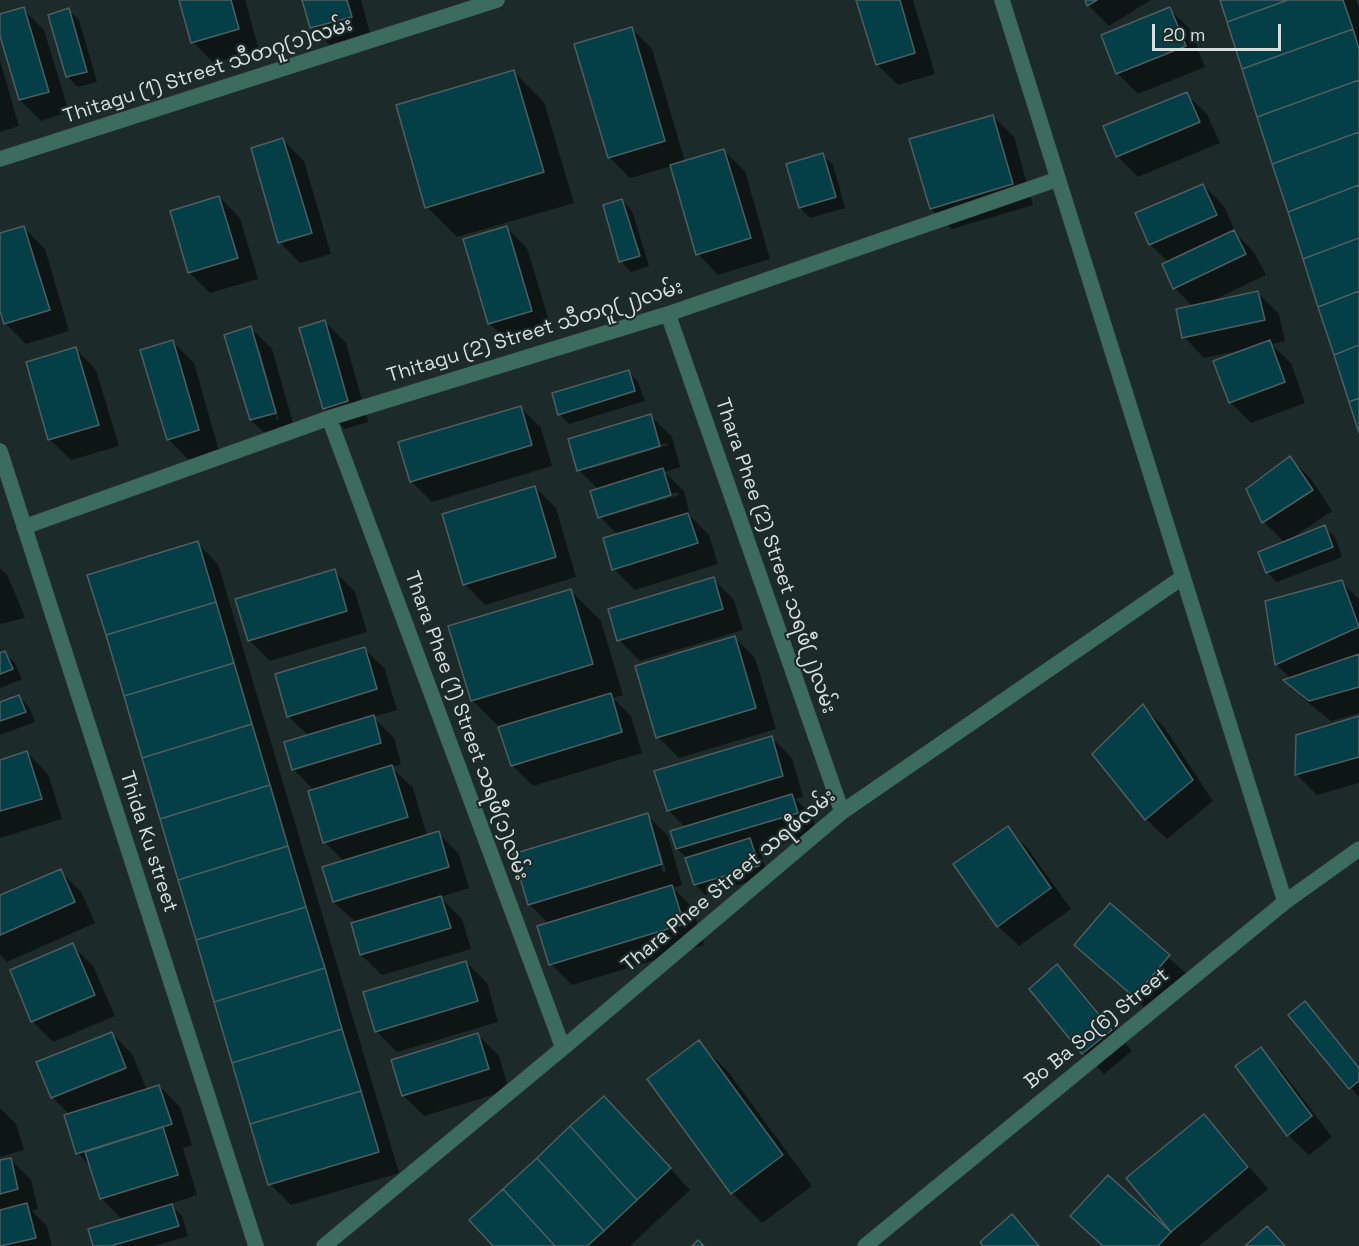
<!DOCTYPE html>
<html>
<head>
<meta charset="utf-8">
<style>
	body { margin:0 }
	#map { position:relative; width:1359px; height:1246px; overflow:hidden; background:#1c2a29; font-family:"Space Grotesk",sans-serif }
	canvas { display:block }
	.scale { position:absolute; left:1152px; top:24px; width:129px; height:27px; box-sizing:border-box; border:3px solid #d6dfde; border-top:0; padding-left:8px; font-size:18px; line-height:21px; white-space:nowrap; color:#d6dfde; -webkit-text-stroke:4px #1c2a29; paint-order:stroke }
</style>
</head>
<body>
<div id="map">
<canvas width="1359" height="1246"></canvas>
<div class="scale">20 m</div>
</div>
<script>
const ctx = document.querySelector('canvas').getContext('2d');
ctx.lineJoin = 'round';
function fill(path, color) { ctx.fillStyle = color; ctx.fill(path, 'evenodd'); }
const shape = rows => new Path2D(rows.map(r => 'M' + r).join(''));
function stroke(path, color, width, dash) { ctx.strokeStyle = color; ctx.lineWidth = width; ctx.lineCap = dash ? 'butt' : 'round'; ctx.setLineDash(dash || []); ctx.stroke(path); }
function drawText(font, color, halo, rows, align = 'center') {
  ctx.font = font + ' "Space Grotesk","Noto Sans Myanmar",sans-serif'; ctx.lineWidth = 4.5; ctx.setLineDash([]); ctx.textBaseline = 'middle'; ctx.strokeStyle = halo; ctx.fillStyle = color; for (const [text, x, y, turn = 0] of rows) {
    ctx.save(); ctx.translate(x, y); ctx.rotate((+turn || 0) * Math.PI / 180); ctx.textAlign = isNaN(turn) ? turn : align; if (halo) ctx.strokeText(text, 0, 0); ctx.fillText(text, 0, 0); ctx.restore();
  }
}
fill(shape([
	[180,0,245,0,259,50,214,63,193,42],
	[304,0,361,0,371,37,333,48,312,28],
	[858,0,913,0,935,74,898,85,877,64],
	[1087,0,1151,0,1109,26,1089,6],
	[1221,0,1356,0,1359,8,1359,429],
	[23,9,44,30,69,112,41,121,20,100,0,31,0,16],
	[1169,9,1190,29,1205,67,1138,94,1117,73],
	[68,10,79,20,97,82,78,87,68,77],
	[631,28,652,49,685,162,724,151,745,171,770,259,718,275,698,254,672,166,630,178,609,157],
	[0,61,19,126,0,132],
	[514,72,544,102,574,203,457,237,427,207],
	[1186,94,1207,114,1220,143,1138,177,1117,156],
	[993,116,1014,137,1033,205,952,229,931,209,911,140],
	[283,140,304,161,331,254,300,263,280,242],
	[822,154,833,165,845,208,810,218,800,208],
	[1203,185,1224,206,1236,234,1254,252,1266,275,1209,302,1258,293,1279,314,1285,341,1271,344,1291,363,1305,403,1251,423,1230,402,1242,350,1204,358,1184,337,1193,307,1175,288,1169,263,1150,244],
	[219,197,240,218,258,279,210,293,189,272],
	[622,200,632,211,649,266,631,272,621,261],
	[506,227,527,248,552,331,510,344,489,323],
	[24,228,45,249,69,331,26,344,5,323,0,306,0,235],
	[325,322,346,343,368,422,345,429,324,408],
	[251,328,272,349,296,434,272,440,251,420],
	[257,351,260,351,279,420,277,420],
	[173,342,194,363,219,451,189,460,168,439],
	[76,349,96,370,119,446,71,460,50,440,28,363],
	[628,371,638,382,645,401,569,424,559,414],
	[520,407,541,428,552,466,432,502,411,481],
	[651,416,672,437,680,467,664,472,684,491,690,516,709,535,718,564,635,590,614,569,618,535,600,517,599,490,579,470],
	[667,443,668,445,590,469,590,465],
	[678,492,679,495,611,515,611,512],
	[1290,458,1311,479,1332,511,1289,540,1324,527,1335,537,1342,557,1277,582,1267,572,1285,543,1264,522,1248,489],
	[535,487,556,508,576,577,485,605,465,584],
	[197,543,218,564,399,1173,291,1205,270,1184],
	[0,568,8,576,25,618,0,624],
	[334,571,355,592,367,632,270,661,249,640],
	[713,579,734,600,743,630,640,661,619,640],
	[1341,582,1359,599,1359,713,1331,721,1306,701,1286,681,1291,679,1276,664],
	[571,591,601,621,623,695,613,698,631,716,642,753,533,786,512,765,501,729,472,700],
	[734,637,755,658,776,729,679,758,658,737],
	[365,649,385,669,397,710,373,717,394,738,401,764,391,767,413,788,427,836,438,833,459,854,469,888,440,897,462,919,471,949,382,975,361,955,356,923,334,902,344,862,325,842,315,791,293,769,309,736,288,716],
	[5,653,15,663,22,679,0,688,0,654],
	[19,697,29,707,35,722,0,735,0,704],
	[1143,706,1164,727,1213,801,1167,839,1146,819],
	[1359,718,1359,783,1317,795,1296,774],
	[771,737,792,758,803,797,795,799,813,816,817,833,760,851,768,876,705,895,695,884,687,858,677,849,686,828,668,810],
	[27,753,48,774,62,819,0,838,0,761],
	[647,815,668,836,682,885,673,888,693,908,704,945,572,985,551,964,549,924,529,904],
	[653,838,656,838,666,871,663,872],
	[1007,828,1028,849,1071,909,1019,946,998,926],
	[60,871,81,892,95,923,7,962,0,954,0,897],
	[1110,905,1190,977,1155,1017,1076,945],
	[72,945,93,966,115,1016,53,1042,32,1021],
	[466,962,487,983,498,1022,397,1052,376,1031],
	[1057,966,1078,987,1132,1051,1104,1074,1083,1053,1031,989],
	[1315,1013,1359,1068,1359,1097,1290,1015],
	[111,1033,132,1054,147,1090,159,1086,180,1107,192,1145,183,1148,197,1195,170,1204,182,1216,188,1236,154,1246,95,1246,123,1220,101,1198,91,1167,78,1153,69,1114,52,1097],
	[478,1035,499,1056,509,1090,424,1116,403,1095],
	[699,1042,729,1073,812,1186,762,1223,732,1193],
	[1260,1049,1281,1070,1332,1137,1309,1155,1288,1135],
	[0,1108,16,1124,24,1150,0,1157],
	[1204,1116,1225,1137,1268,1189,1199,1246,1103,1246,1093,1237,1108,1177,1172,1234,1173,1233,1128,1178],
	[624,1118,690,1190,630,1246,495,1246],
	[10,1159,31,1180,38,1209,32,1211,47,1226,52,1246,0,1246,0,1162]
]), '#0007');
const building = shape([
	[179,0,231,0,239,29,191,43,179,0],
	[302,0,347,0,352,17,310,28,302,0],
	[856,0,900,0,915,53,876,65,856,0],
	[1085,0,1097,0,1087,6,1085,0],
	[1220,0,1288,0,1227,22,1220,0],
	[1288,0,1343,0,1353,29,1242,69,1227,22,1288,0],
	[24,7,49,92,19,100,0,36,0,14,24,7],
	[1170,7,1186,46,1116,74,1101,35,1170,7],
	[69,8,87,72,66,77,48,15,69,8],
	[632,27,665,141,608,158,574,44,632,27],
	[1353,29,1359,49,1359,80,1257,117,1242,69,1353,29],
	[514,70,544,172,425,208,396,105,514,70],
	[1359,80,1359,132,1272,164,1257,117,1359,80],
	[1187,92,1200,122,1116,157,1103,126,1187,92],
	[993,115,1013,184,930,209,909,139,993,115],
	[1359,132,1359,185,1288,212,1272,164,1359,132],
	[283,138,312,233,278,243,251,148,283,138],
	[724,149,751,238,696,255,670,165,724,149],
	[823,153,836,197,799,208,786,164,823,153],
	[1203,184,1217,215,1149,245,1135,213,1203,184],
	[1359,185,1359,238,1303,259,1288,212,1359,185],
	[219,196,238,258,188,273,170,211,219,196],
	[622,199,640,256,619,262,603,205,622,199],
	[24,226,50,310,4,324,0,311,0,233,24,226],
	[507,226,532,311,488,324,463,239,507,226],
	[1234,230,1246,254,1173,289,1162,264,1234,230],
	[1359,238,1359,291,1318,307,1303,259,1359,238],
	[1258,291,1265,320,1182,338,1176,309,1258,291],
	[1359,291,1359,345,1334,355,1318,307,1359,291],
	[325,320,348,401,323,409,299,328,325,320],
	[251,326,276,413,250,420,224,335,251,326],
	[173,340,199,430,167,440,140,350,173,340],
	[1270,340,1285,382,1229,403,1213,361,1270,340],
	[1359,345,1359,398,1349,402,1334,355,1359,345],
	[76,347,99,425,48,440,26,362,76,347],
	[629,370,635,391,558,415,552,393,629,370],
	[1359,398,1359,433,1349,402,1359,398],
	[521,406,532,445,410,482,398,442,521,406],
	[651,414,660,446,577,471,568,439,651,414],
	[1290,456,1313,490,1262,523,1246,489,1290,456],
	[663,468,671,495,598,518,590,491,663,468],
	[535,486,556,557,463,585,442,514,535,486],
	[688,513,698,543,612,570,603,538,688,513],
	[1325,525,1333,547,1266,573,1258,552,1325,525],
	[198,541,216,602,106,635,87,575,198,541],
	[335,569,347,611,248,641,235,599,335,569],
	[714,577,723,609,617,641,608,609,714,577],
	[1342,580,1359,627,1275,665,1265,601,1342,580],
	[571,589,593,664,471,701,448,626,571,589],
	[216,602,234,663,124,696,106,635,216,602],
	[735,636,756,708,656,738,635,666,735,636],
	[365,647,377,689,287,717,275,674,365,647],
	[5,651,13,669,0,674,0,653,5,651],
	[1359,654,1359,687,1309,701,1283,680,1359,654],
	[234,663,252,724,142,758,124,696,234,663],
	[611,693,622,732,511,766,498,727,611,693],
	[19,695,26,712,0,721,0,702,19,695],
	[1143,704,1193,780,1145,820,1092,754,1143,704],
	[374,715,381,743,292,770,284,742,374,715],
	[1359,716,1359,757,1295,775,1296,735,1359,716],
	[252,724,270,785,160,819,142,758,252,724],
	[772,736,783,776,667,811,654,771,772,736],
	[27,751,42,799,0,811,0,760,27,751],
	[392,765,408,817,323,843,308,791,392,765],
	[270,785,288,846,178,880,160,819,270,785],
	[792,794,798,813,676,849,670,831,792,794],
	[648,813,662,864,528,905,513,854,648,813],
	[1008,826,1051,888,997,927,953,864,1008,826],
	[439,831,449,867,333,902,322,867,439,831],
	[750,838,759,866,694,885,685,858,750,838],
	[288,846,306,907,196,940,178,880,288,846],
	[61,869,75,902,0,935,0,895,61,869],
	[672,885,684,924,549,965,537,926,672,885],
	[441,896,451,928,360,955,351,923,441,896],
	[1110,903,1170,955,1134,997,1074,945,1110,903],
	[306,907,325,968,214,1002,196,940,306,907],
	[73,943,95,995,31,1022,10,970,73,943],
	[466,961,478,1001,375,1032,363,992,466,961],
	[1057,964,1112,1030,1082,1054,1029,989,1057,964],
	[325,968,342,1029,232,1063,214,1002,325,968],
	[1305,1001,1359,1068,1359,1081,1349,1089,1288,1015,1305,1001],
	[342,1029,361,1091,250,1124,232,1063,342,1029],
	[112,1032,126,1068,51,1098,36,1062,112,1032],
	[478,1033,489,1069,402,1096,391,1060,478,1033],
	[699,1040,783,1155,731,1194,647,1079,699,1040],
	[1261,1047,1312,1116,1287,1136,1235,1066,1261,1047],
	[159,1085,172,1124,76,1154,64,1115,159,1085],
	[361,1091,379,1152,268,1185,250,1124,361,1091],
	[604,1096,671,1168,637,1200,570,1126,604,1096],
	[1204,1114,1248,1167,1171,1232,1126,1178,1204,1114],
	[570,1126,637,1200,604,1231,537,1158,570,1126],
	[163,1127,178,1175,100,1199,85,1152,163,1127],
	[11,1158,18,1189,0,1194,0,1160,11,1158],
	[537,1158,604,1231,587,1246,555,1246,503,1189,537,1158],
	[1108,1175,1171,1232,1158,1246,1103,1246,1070,1216,1108,1175],
	[503,1189,555,1246,493,1246,469,1220,503,1189],
	[27,1203,36,1238,0,1246,0,1210,27,1203],
	[172,1204,179,1226,111,1246,93,1246,88,1229,172,1204],
	[1012,1214,1039,1246,983,1246,980,1242,1012,1214],
	[1267,1226,1285,1246,1245,1246,1267,1226],
	[698,1240,704,1246,692,1246,698,1240]
]);
fill(building, '#043f48');
stroke(building, '#4e5d60', 1.5);
const minor = shape([
	[1002,0,1285,902],
	[0,159,497,0],
	[668,314,842,812],
	[329,418,563,1048],
	[0,451,256,1246],
	[24,527,329,418,668,314,1058,179],
	[324,1246,563,1048,842,812,1183,577],
	[865,1246,1285,902,1359,849]
]);
stroke(minor, '#3a4746', 16);
stroke(minor, '#3b6c5d', 15);
drawText('20px', '#d6dfde', '#1c2a29', [
	["Thitagu (1) Street သီတဂူ(၁)လမ်း",208,71,-18],
	["Thitagu (2) Street သီတဂူ(၂)လမ်း",535,332,-17],
	["Thara Phee (2) Street သရဖီ(၂)လမ်း",775,556,71],
	["Thara Phee (1) Street သရဖီ(၁)လမ်း",466,726,70],
	["Thida Ku street",148,842,72],
	["Thara Phee Street သရဖီလမ်း",729,881,-40],
	["Bo Ba So(6) Street",1097,1029,-39]
]);
</script>
</body>
</html>
